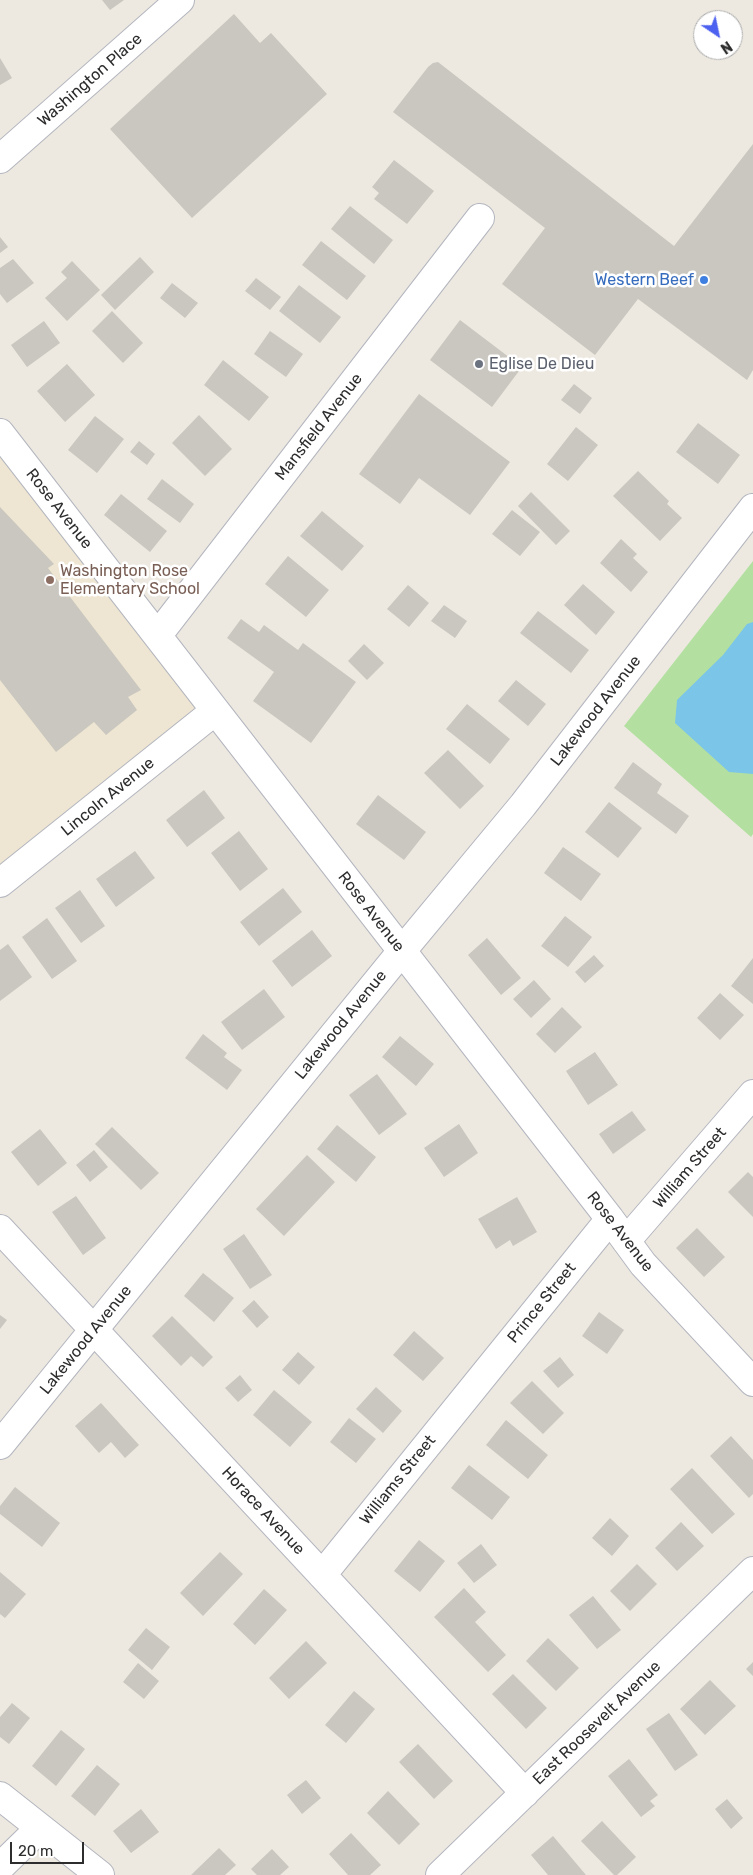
<!DOCTYPE html>
<html>
<head>
<meta charset="utf-8">
<style>
	body { margin:0 }
	#map { position:relative; width:753px; height:1875px; overflow:hidden; background:#ede9e1; font-family:Rubik,sans-serif }
	canvas { display:block }
	.north { position:absolute; left:693px; top:10px; width:50px; height:50px; box-sizing:border-box; background:#fff; border:1px solid #ababab; border-radius:50%; rotate:146deg; font-size:14px; font-weight:700; line-height:20px; text-align:center; color:#2d2d2d }
	.north::after { content:''; display:block; margin:auto; width:18px; height:22px; background:#4c61ef; clip-path:polygon(50% 0,100% 100%,50% 72%,0 100%) }
	.scale { position:absolute; left:10px; top:1842px; width:74px; height:22px; box-sizing:border-box; border:2px solid #2d2d2d; border-top:0; padding-left:6px; font-size:15px; line-height:18px; white-space:nowrap; color:#2d2d2d; -webkit-text-stroke:4px #fff; paint-order:stroke }
</style>
</head>
<body>
<div id="map">
<canvas width="753" height="1875"></canvas>
<div class="north">N</div>
<div class="scale">20 m</div>
</div>
<script>
const ctx = document.querySelector('canvas').getContext('2d');
ctx.lineJoin = 'round';
function fill(path, color) { ctx.fillStyle = color; ctx.fill(path, 'evenodd'); }
const shape = rows => new Path2D(rows.map(r => 'M' + r).join(''));
function stroke(path, color, width, dash) { ctx.strokeStyle = color; ctx.lineWidth = width; ctx.lineCap = dash ? 'butt' : 'round'; ctx.setLineDash(dash || []); ctx.stroke(path); }
function drawText(font, color, halo, rows, align = 'center') {
  ctx.font = font + ' Rubik,sans-serif'; ctx.lineWidth = 5; ctx.setLineDash([]); ctx.textBaseline = 'middle'; ctx.strokeStyle = halo; ctx.fillStyle = color; for (const [text, x, y, turn = 0] of rows) {
    ctx.save(); ctx.translate(x, y); ctx.rotate((+turn || 0) * Math.PI / 180); ctx.textAlign = isNaN(turn) ? turn : align; if (halo) ctx.strokeText(text, 0, 0); ctx.fillText(text, 0, 0); ctx.restore();
  }
}
fill(shape([
	[0,448,199,711,0,867]
]), '#eee6d2');
fill(shape([
	[753,561,753,834,751,837,624,726]
]), '#b3e0a1');
fill(shape([
	[753,622,753,774,729,772,675,723,677,700,723,655,747,624]
]), '#7bc5e8');
fill(shape([
	[102,0,124,0,110,10],
	[234,14,260,43,271,33,327,94,192,218,110,129],
	[0,58,12,78,0,85],
	[438,62,674,246,753,144,753,370,747,380,638,299,595,355,502,284,545,228,393,112,428,67,433,63],
	[394,160,434,191,407,224,374,199,379,193,372,187],
	[350,206,393,240,374,264,331,229],
	[0,237,8,247,0,253],
	[321,241,366,276,347,300,302,265],
	[140,257,154,272,115,310,101,295],
	[13,259,34,283,7,303,0,294,0,268],
	[72,261,100,290,67,321,45,298,67,278,61,272],
	[256,278,281,297,270,310,245,291],
	[172,283,198,303,185,318,160,298],
	[299,285,341,317,320,343,279,311],
	[112,311,143,343,123,363,92,331],
	[460,320,522,367,492,407,430,360],
	[44,321,60,343,27,367,11,345],
	[270,331,303,354,286,377,254,354],
	[223,360,269,397,249,421,204,385],
	[67,364,95,395,65,422,37,391],
	[574,384,592,398,580,414,561,400],
	[419,394,510,462,470,515,419,478,400,504,359,474],
	[199,415,232,449,205,476,172,443],
	[95,416,124,439,97,473,68,450],
	[698,423,740,455,718,484,676,452],
	[576,427,598,445,568,481,547,464],
	[139,441,155,454,147,465,130,452],
	[638,471,669,501,667,504,682,518,660,541,613,496],
	[162,479,194,504,180,523,147,499],
	[531,492,570,531,556,545,518,506],
	[121,494,167,531,150,552,104,515],
	[0,507,54,564,48,568,141,690,128,697,137,710,106,735,94,722,56,752,0,680],
	[512,510,540,532,520,556,492,534],
	[322,511,364,546,342,571,300,536],
	[621,539,637,554,633,558,648,572,631,592,600,563],
	[288,556,329,590,306,617,265,584],
	[583,584,615,612,596,635,564,605],
	[408,585,429,603,409,627,387,609],
	[444,605,467,621,455,638,431,621],
	[538,611,589,650,571,673,520,633],
	[241,619,259,632,264,625,298,650,303,643,356,682,311,743,253,701,274,672,227,638],
	[364,644,384,663,367,680,348,661],
	[516,680,546,704,528,726,498,701],
	[467,704,510,739,490,764,446,729],
	[448,750,484,786,460,809,424,773],
	[633,762,662,784,657,793,689,816,676,834,614,788],
	[204,790,225,818,187,847,166,820],
	[378,795,426,832,404,860,356,824],
	[609,802,642,828,618,858,585,832],
	[239,831,268,869,240,891,211,853],
	[563,847,601,874,581,901,544,873],
	[135,851,155,878,116,907,96,879],
	[283,888,302,912,259,946,240,922],
	[80,890,105,926,81,943,55,908],
	[565,916,592,937,568,967,541,946],
	[47,918,77,961,52,979,22,937],
	[312,930,332,956,292,987,272,961],
	[487,938,521,978,501,995,468,955],
	[8,944,32,977,0,1001,0,950],
	[594,955,604,966,585,983,575,972],
	[753,958,753,1004,731,986],
	[534,980,551,999,531,1018,513,999],
	[264,989,285,1017,242,1050,221,1022],
	[720,993,744,1015,720,1040,697,1018],
	[562,1007,582,1027,555,1053,536,1034],
	[203,1034,227,1053,224,1057,242,1070,227,1090,185,1058],
	[400,1036,434,1064,416,1086,382,1057],
	[595,1052,618,1085,588,1105,566,1071],
	[377,1074,407,1114,379,1135,349,1095],
	[632,1111,646,1130,613,1154,599,1134],
	[459,1124,478,1153,444,1177,424,1148],
	[337,1125,376,1157,356,1182,317,1149],
	[112,1127,159,1173,141,1190,95,1144],
	[40,1129,67,1163,38,1186,11,1152],
	[94,1150,108,1167,90,1182,76,1165],
	[307,1155,335,1182,284,1236,256,1209],
	[748,1172,753,1177,753,1217,728,1192],
	[76,1196,106,1238,83,1255,52,1212],
	[517,1197,537,1232,513,1246,510,1240,496,1249,478,1219],
	[697,1228,725,1257,704,1277,676,1248],
	[244,1234,272,1275,250,1289,223,1249],
	[203,1273,234,1298,214,1322,184,1296],
	[254,1300,269,1317,257,1328,242,1311],
	[599,1312,624,1330,607,1354,582,1336],
	[0,1315,7,1320,0,1329],
	[172,1316,213,1357,203,1367,191,1356,181,1366,152,1336],
	[414,1331,444,1358,423,1381,393,1355],
	[298,1352,315,1367,299,1385,282,1370],
	[560,1357,574,1375,558,1388,543,1371],
	[240,1375,252,1390,238,1402,225,1388],
	[532,1381,564,1413,543,1434,510,1403],
	[376,1387,402,1411,383,1433,356,1409],
	[274,1390,312,1422,290,1447,253,1415],
	[101,1403,139,1445,125,1458,111,1442,99,1453,75,1426],
	[349,1418,376,1439,356,1463,330,1442],
	[506,1420,548,1455,528,1479,486,1445],
	[731,1436,753,1460,753,1494,749,1498,710,1456],
	[469,1465,510,1497,492,1520,451,1488],
	[692,1468,735,1514,712,1534,670,1489],
	[15,1487,60,1523,42,1547,0,1514,0,1506],
	[610,1518,629,1536,612,1556,592,1538],
	[681,1522,704,1546,677,1571,655,1548],
	[419,1540,445,1561,420,1592,394,1571],
	[481,1544,497,1565,474,1583,457,1563],
	[220,1552,243,1574,203,1616,180,1593],
	[637,1564,657,1584,630,1611,610,1591],
	[0,1572,26,1594,5,1618,0,1614],
	[464,1588,486,1612,475,1622,506,1655,488,1672,434,1617],
	[264,1589,287,1610,255,1645,233,1624],
	[593,1596,621,1630,597,1649,569,1615],
	[146,1628,170,1647,152,1670,128,1650],
	[548,1638,579,1668,556,1691,526,1661],
	[306,1641,327,1663,289,1699,269,1678],
	[753,1662,753,1676,746,1669],
	[138,1663,159,1681,144,1699,123,1682],
	[513,1674,547,1708,526,1729,492,1694],
	[710,1680,736,1706,705,1735,680,1709],
	[354,1691,375,1709,346,1743,325,1725],
	[12,1703,30,1718,9,1744,0,1737,0,1717],
	[669,1713,698,1755,675,1771,646,1729],
	[61,1730,85,1749,56,1786,32,1766],
	[418,1744,453,1781,434,1799,399,1762],
	[629,1759,658,1795,650,1801,655,1806,641,1817,608,1776],
	[97,1765,120,1784,95,1816,71,1796],
	[306,1780,321,1798,302,1814,287,1795],
	[388,1791,420,1824,399,1845,367,1813],
	[727,1799,743,1818,731,1829,715,1809],
	[141,1809,159,1832,131,1853,113,1831],
	[602,1821,636,1857,617,1875,614,1875,581,1841],
	[351,1833,381,1865,370,1875,348,1875,329,1854],
	[553,1836,586,1875,548,1875,531,1855],
	[219,1848,236,1865,225,1875,191,1875],
	[272,1849,289,1867,280,1875,257,1875,251,1869]
]), '#c9c7bf');
const minor = shape([
	[0,159,180,0],
	[0,433,610,1219,643,1264,753,1382],
	[158,635,480,218],
	[0,883,215,711],
	[0,1229,525,1793],
	[626,1241,753,1094],
	[0,1445,401,952,523,805,753,508],
	[322,1575,610,1219],
	[0,1796,100,1875],
	[0,1867,40,1828],
	[440,1875,753,1571]
]);
stroke(minor, '#b4b6bf', 30);
stroke(minor, '#fff', 28);
for (const [x, y, r, color] of [
	[704,280,5,"#3f7fe0"],
	[479,364,5,"#6b7280"],
	[50,580,5,"#8d6e63"]
]) { const dot = new Path2D(); dot.arc(x, y, r, 0, 2 * Math.PI); ctx.fillStyle = color; ctx.fill(dot); stroke(dot, '#fff', 2); }
drawText('16px', '#2d2d2d', '#fff', [
	["Washington Place",90,80,-41],
	["Mansfield Avenue",319,427,-52],
	["Rose Avenue",59,509,52],
	["Lakewood Avenue",596,711,-52],
	["Lincoln Avenue",108,797,-39],
	["Rose Avenue",371,912,52],
	["Lakewood Avenue",341,1025,-51],
	["William Street",690,1168,-49],
	["Rose Avenue",620,1232,52],
	["Prince Street",542,1303,-51],
	["Lakewood Avenue",86,1340,-51],
	["Williams Street",398,1480,-51],
	["Horace Avenue",263,1511,47],
	["East Roosevelt Avenue",597,1723,-44]
]);
drawText('16px', '#366cbe', '#fff', [
	["Western Beef",694,280]
], 'right');
drawText('16px', '#5b616d', '#fff', [
	["Eglise De Dieu",489,364]
], 'left');
drawText('16px', '#785e54', '#fff', [
	["Washington Rose",60,571],
	["Elementary School",60,589]
], 'left');
</script>
</body>
</html>
